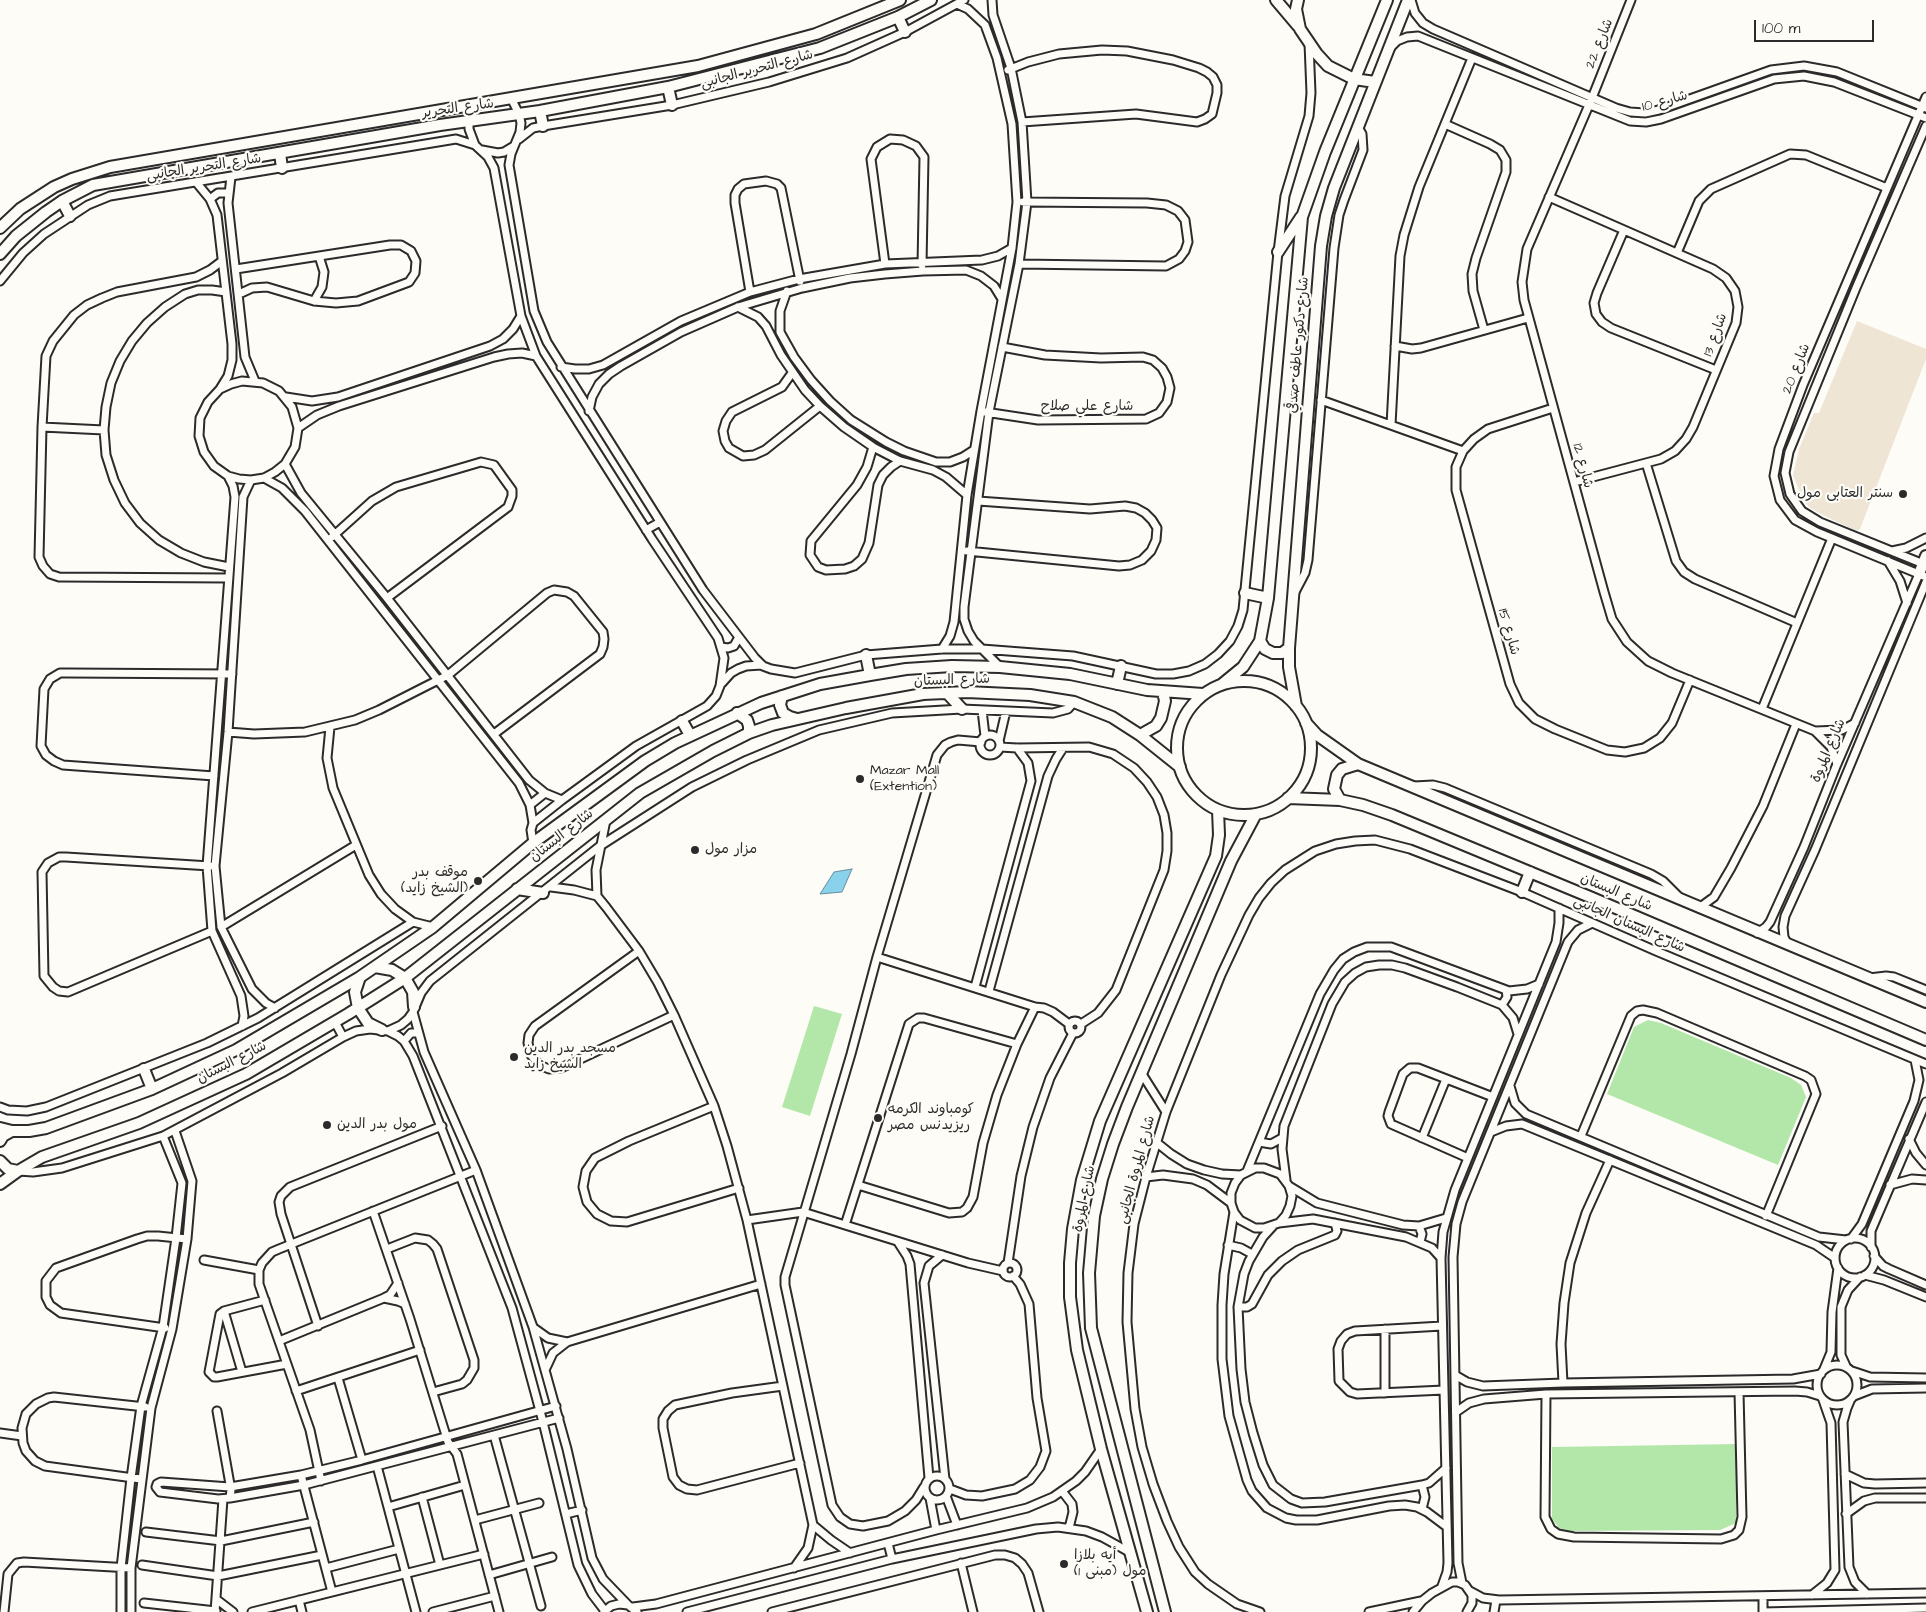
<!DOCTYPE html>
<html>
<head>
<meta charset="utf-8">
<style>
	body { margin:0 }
	#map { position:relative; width:1926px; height:1612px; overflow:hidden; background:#fdfcf7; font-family:"Architects Daughter",sans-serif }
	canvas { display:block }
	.scale { position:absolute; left:1754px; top:20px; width:120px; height:22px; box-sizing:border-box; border:2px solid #2b2b2b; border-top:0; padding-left:6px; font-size:15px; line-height:18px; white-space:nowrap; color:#2b2b2b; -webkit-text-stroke:4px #fdfcf7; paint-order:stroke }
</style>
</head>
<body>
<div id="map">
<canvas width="1926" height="1612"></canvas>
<div class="scale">100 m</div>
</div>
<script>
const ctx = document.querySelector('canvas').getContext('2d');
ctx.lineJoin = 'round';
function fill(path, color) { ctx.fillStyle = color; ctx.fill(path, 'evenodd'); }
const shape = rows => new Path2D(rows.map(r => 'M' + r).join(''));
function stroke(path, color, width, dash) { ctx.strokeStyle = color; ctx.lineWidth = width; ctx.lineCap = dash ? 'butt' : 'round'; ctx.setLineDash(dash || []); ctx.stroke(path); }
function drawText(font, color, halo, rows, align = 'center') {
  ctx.font = font + ' "Architects Daughter","Playpen Sans Arabic",sans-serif'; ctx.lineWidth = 4.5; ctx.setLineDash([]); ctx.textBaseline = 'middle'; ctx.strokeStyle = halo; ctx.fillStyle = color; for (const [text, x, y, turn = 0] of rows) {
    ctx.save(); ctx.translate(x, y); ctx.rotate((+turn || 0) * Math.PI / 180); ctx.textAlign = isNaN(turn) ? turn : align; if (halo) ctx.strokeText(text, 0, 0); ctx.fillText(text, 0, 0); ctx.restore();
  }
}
fill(shape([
	[1857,321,1926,349,1926,359,1860,529,1856,531,1821,514,1809,507,1802,498,1793,475,1799,449,1814,413,1819,413]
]), '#efe5d4');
fill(shape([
	[814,1006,842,1014,810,1116,782,1107],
	[1648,1020,1661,1023,1791,1078,1801,1085,1806,1097,1778,1165,1607,1094,1634,1027],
	[1736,1444,1736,1523,1720,1530,1568,1531,1559,1528,1552,1519,1552,1447]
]), '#b3e7a9');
const water = shape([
	[852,869,842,892,820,894,834,872,852,869]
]);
fill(water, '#8ad1eb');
stroke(water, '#648f9e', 1);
const street = shape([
	[992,0,993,15,1011,68,1022,122,1027,202,1019,264,989,412,964,607,964,619,968,631,974,641,1000,667],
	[1411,0,1415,13,1423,23,1433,29,1616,108,1630,112,1645,113,1659,110,1771,70,1804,66,1837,72,1926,108],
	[1631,0,1592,98,1527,249,1522,282,1524,300,1604,592,1612,619,1627,642,1648,661,1672,673,1815,731,1831,747,1837,764],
	[1391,47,1397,41,1407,37,1418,36,1630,121,1646,122,1661,119,1774,79,1804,76,1834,82,1926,118],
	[1008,70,1028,62,1059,54,1102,50,1127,51,1173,60,1199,68,1207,72,1213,77,1217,85,1217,93,1212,114,1205,119,1197,122,1136,114,1022,122],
	[1926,97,1803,385,1779,449,1774,476,1780,500,1795,520,1817,532,1926,577],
	[511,98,519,114,521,123,520,132,511,154,509,165,534,311,547,342,703,590,755,658,763,666,771,669,795,673,866,655,942,649,982,649,1073,656,1156,674,1173,674,1189,671,1205,664,1218,654,1230,641,1238,626,1243,610,1278,252,1285,196,1309,116,1311,93,1309,43],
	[472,105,469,121,469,129,475,145],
	[1445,124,1490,144,1500,150,1506,160,1506,172,1476,258,1472,274,1473,291,1484,330],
	[519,139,533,128,543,126,672,105,769,82,847,58,905,32,964,0],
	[482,150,498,153,504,152,514,146],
	[231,177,228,203,245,357,255,381],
	[196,182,210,199,217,215,232,344,232,360,228,376,220,389],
	[1549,197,1713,269,1726,278,1735,291,1738,307,1736,323,1693,427,1686,439,1675,451,1661,459,1574,482],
	[210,199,218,193,228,193],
	[1624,230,1597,293,1594,303,1596,314,1602,322,1611,328,1716,370],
	[1677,253,1699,201,1711,189,1790,154,1806,155,1887,188],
	[222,261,210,270,196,277,117,292,102,298,87,305,74,315,53,341,46,356,42,427,39,557,43,566,50,574,59,577,228,578],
	[885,264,871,159,877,147,890,139,903,140,916,146,924,157,922,265],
	[1019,264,1166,266,1179,259,1185,251,1188,242,1185,220,1178,211,1166,205,1147,203,1023,202],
	[236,269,390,245,401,245,411,251,416,261,415,273,409,282,358,301,336,303,314,301,267,287,252,288,239,294],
	[0,281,23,253,44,234,88,205,110,196,456,139,475,145,488,157,494,168,521,316,536,356,652,539,718,638,724,658,720,686,716,696,707,706,636,746,562,800,533,823,531,830,533,843],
	[787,291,780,311,780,332,794,357,811,380,830,401,851,420,886,442,904,451,936,462,950,462,963,457,974,450],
	[226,292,212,290,198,290,185,294,165,307,147,323,132,341,120,361,111,383,106,407,104,430,106,455,114,480,125,503,140,523,159,540,181,553,204,562,229,567],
	[750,292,735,203,735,195,738,189,744,184,766,181,777,184,781,188,800,281],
	[314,301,322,287,324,272,319,256],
	[738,307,758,317,766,326,781,355,805,390,820,406,844,427,873,447,900,461,933,470,946,477,967,495],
	[1395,346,1412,349,1421,348,1528,318],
	[561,367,575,369,589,369,603,365,681,321,750,292,799,279,885,264,982,260,998,256,1012,248],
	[792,373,782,387,732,412,726,421,723,431,725,441,729,448,743,456,754,455,765,450,820,406],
	[286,397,312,401,338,397,490,346,503,339,513,329,521,316],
	[1321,400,1463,451],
	[1553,408,1488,429,1474,439,1463,451,1456,467,1456,490,1510,684,1519,703,1535,719,1555,729,1607,750,1625,752,1644,748,1660,738,1672,723,1690,680],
	[589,411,592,397,599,384,609,374,621,366,681,332,738,307,802,288,850,278,885,274,923,271,966,270,981,276,994,286,1002,299],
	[985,412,1038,420,1146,419,1159,413,1167,402,1170,388,1167,377,1162,368,1153,360,1143,357,1101,358,1045,355,1002,347],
	[1391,425,1400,256,1404,235,1419,187,1472,58],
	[42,427,104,430],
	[298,428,317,415,339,406,494,357,508,354,522,353,536,356],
	[873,447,867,467,857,485,811,541,810,555,818,567,826,570,845,569,854,566,862,559,869,543,878,485,883,475,891,467,900,461],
	[1646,463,1676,561,1684,572,1695,579,1797,623],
	[285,464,301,493,387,598,529,780,545,793,562,800],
	[228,476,233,486,235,497,207,866,212,931,241,996,244,1016,242,1026],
	[264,478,282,488,305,511,519,783,530,805,533,823],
	[251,480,239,479,228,476,214,466,204,452,199,436,200,418,208,402,220,389,231,384,242,381,263,383,279,391,292,407,298,428,295,447,285,464,275,472,264,478,251,480,243,497,228,732,215,866,221,927,252,989,266,1003,275,1008],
	[646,530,660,522],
	[332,537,372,501,396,487,481,462,494,465,512,490,512,496,508,507,387,598],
	[967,551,1119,566,1130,565,1142,560,1151,551,1156,540,1157,528,1152,520,1145,513,1136,508,1125,506,1090,509,978,501],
	[1892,551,1906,548,1926,538],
	[1888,561,1900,581,1907,603],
	[1926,565,1820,522,1802,511,1790,494,1785,473,1789,452,1856,288,1926,126],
	[1294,594,1305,573,1308,560,1334,248,1339,215,1344,200,1363,150,1362,134,1358,127],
	[721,647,728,648,734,646,739,637],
	[942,649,950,636,954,622,967,495,981,411,1012,248,1017,202,1012,124,997,58,985,25,968,9,957,4],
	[722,683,731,673,738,669,746,666,762,665],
	[1762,709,1832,538],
	[982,710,985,736],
	[330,727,327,758,333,788,369,875,381,894,395,909,413,922],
	[1815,731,1842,730,1855,723],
	[228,732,254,734,305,732,355,720,379,710,448,675,547,593,554,590,567,592,574,596,603,632,604,639,603,647,600,654,494,734],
	'980 745a10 10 0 1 1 20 0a10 10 0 1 1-20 0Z',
	[999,741,1006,711],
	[1000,747,1017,748,1089,747,1113,754,1134,768,1147,782,1157,797,1164,815,1167,833,1167,851,1164,870,1116,990,1098,1013,1081,1024],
	[214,776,63,765,54,761,46,755,41,746,44,689,50,679,60,673,67,673,232,674],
	[1414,786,1433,785,1445,788,1651,874,1663,881,1680,898],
	[530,805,545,793],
	[210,866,66,857,59,857,48,863,42,872,44,976,53,987,59,991,68,992,212,931],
	[551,887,574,890,597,896,606,907,639,951,658,983,674,1015,714,1106,727,1146,747,1220,813,1525,808,1548,794,1568],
	[597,896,596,870,606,820],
	[1699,908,1714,897,1731,868,1763,806,1796,724],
	[221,927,356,845],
	[1757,933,1766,927,1770,922,1804,847,1837,764,1919,574],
	[1788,945,1784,937,1783,927,1785,916,1815,850,1926,582],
	[639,951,535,1026,529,1035,528,1043,531,1055,539,1065,549,1069,561,1068,674,1015],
	[877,957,1035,1007,1044,1008,1053,1012,1069,1024],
	[1869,978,1886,976,1894,977,1926,990],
	[975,987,1031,781,1028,763,1017,748],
	[989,991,1048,776,1056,759,1063,748],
	[1502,1005,1507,997,1506,990],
	[413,1012,424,1052,476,1170,533,1327,567,1449,592,1558,603,1579,628,1605],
	'1069 1027a6 6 0 1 1 12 0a6 6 0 1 1-12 0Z',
	[335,1022,343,1037],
	[388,1031,401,1025,408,1019,413,1012,421,993,430,981,600,846,692,787,747,760,819,730,892,713,962,709,1053,713,1068,709,1074,702],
	[404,1041,411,1033,418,1033],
	[1142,1074,1166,1112],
	[1510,1086,1515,1103,1526,1114,1819,1237,1846,1240],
	[714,1106,629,1141,595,1158,586,1171,583,1187,587,1202,597,1214,611,1221,627,1222,739,1188],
	[0,1107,8,1110,27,1111,46,1107,207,1043,258,1018,413,922,433,927],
	[1491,1132,1506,1126,1522,1124,1816,1245,1835,1258],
	[1581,1136,1631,1016,1637,1011,1643,1010,1657,1013,1805,1076,1811,1080,1816,1094,1766,1216],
	[1422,1138,1446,1079],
	[1909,1139,1916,1153,1926,1165],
	[1156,1142,1171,1154,1187,1164,1204,1170,1222,1174,1241,1175,1255,1168,1264,1168,1280,1174,1289,1186,1292,1196,1290,1206,1286,1215,1279,1223,1264,1228,1255,1228,1240,1220,1234,1212,1231,1203,1231,1193,1235,1183,1241,1175],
	[1259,1142,1271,1144,1282,1138],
	[1468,1158,1391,1124,1388,1116,1389,1112,1403,1074,1410,1068,1418,1068,1493,1097],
	[18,1171,33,1172,62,1168,163,1136,282,1073,343,1037,356,1031,370,1029,388,1031,398,1036,404,1041,413,1056,512,1308,543,1422,578,1565,592,1594,605,1611],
	[1247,1171,1320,994,1334,970,1343,959,1354,952,1367,947,1391,947,1509,991,1527,989,1539,984],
	[1146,1177,1163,1175,1193,1179,1207,1185,1231,1203],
	[1286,1180,1282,1149,1284,1126,1332,1004,1345,982,1355,973,1366,967,1379,965,1392,965,1405,968,1457,987,1502,1005,1513,1018,1518,1034],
	[858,1185,949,1213,962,1212,967,1208,973,1197,983,1143,997,1095,1017,1044,1035,1007],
	[1890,1185,1912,1179,1926,1180],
	[1289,1186,1317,1203,1403,1225,1419,1226,1446,1218],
	[373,1211,410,1319,448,1442,457,1454,499,1612],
	[1234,1212,1224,1274,1222,1305,1222,1359,1229,1416,1247,1480,1252,1491,1267,1508,1286,1518,1296,1520,1317,1520,1389,1506,1405,1505,1417,1507,1427,1512,1447,1527],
	[747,1220,803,1212,968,1263,1003,1271],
	[1279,1223,1313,1219,1406,1237,1432,1248,1441,1258],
	[845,1225,909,1024,918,1018,924,1018,1017,1044],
	[1273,1226,1263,1237,1249,1261,1244,1274,1238,1307,1241,1369,1245,1402,1253,1433,1263,1465,1273,1485,1291,1499,1302,1503,1325,1502,1422,1485,1429,1483,1446,1468],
	[1419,1226,1422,1234,1420,1242],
	'1835 1258a20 20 0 1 1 40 0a20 20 0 1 1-40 0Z',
	[1851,1239,1862,1224,1914,1101,1919,1080,1915,1060],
	[898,1242,907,1256,910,1264,929,1478],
	[1228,1245,1241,1248,1252,1254],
	[1871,1247,1871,1231,1926,1102],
	[387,1249,415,1238,428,1240,433,1244,437,1249,474,1360,474,1368,467,1380,462,1384,433,1392],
	[942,1255,929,1266,924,1283,945,1479],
	[1874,1256,1883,1266,1889,1269,1926,1285],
	[204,1260,259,1270],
	[1008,1263,1021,1176,1033,1127,1050,1078,1073,1033],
	'1003 1270a7 7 0 1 1 14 0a7 7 0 1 1-14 0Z',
	[1865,1275,1884,1280,1926,1297],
	[384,1298,398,1301,405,1304],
	[265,1300,224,1311,220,1314,209,1372,214,1377,217,1377,287,1364],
	[1238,1307,1247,1307,1252,1304,1268,1275,1282,1261,1298,1250,1335,1235,1337,1231,1335,1223],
	[224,1311,242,1372],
	[318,1326,281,1214,279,1202,281,1196,290,1187,442,1126],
	[1442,1326,1355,1331,1347,1334,1341,1341,1338,1349,1339,1381,1350,1392,1357,1394,1444,1390],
	[165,1328,61,1313,50,1305,46,1297,46,1281,56,1268,137,1239,147,1236,158,1236,187,1239],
	[534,1328,548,1338,567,1342],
	[1385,1329,1385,1393],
	[279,1341,384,1298,390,1295,398,1283],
	'1817 1385a20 20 0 1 1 40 0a20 20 0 1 1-40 0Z',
	[1846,1366,1841,1355,1841,1307,1848,1290,1860,1277],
	[546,1368,553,1353,567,1342,761,1284],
	[1824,1369,1831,1352,1832,1312,1838,1268],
	[1852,1371,1870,1377,1926,1378],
	[1455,1375,1467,1382,1483,1386,1563,1383,1793,1379,1821,1374],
	[338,1378,362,1460],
	[1563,1383,1561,1344,1564,1303,1570,1263,1586,1213,1610,1160],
	[783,1386,732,1393,675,1405,668,1411,663,1419,663,1428,673,1477,679,1485,687,1489,697,1490,800,1463],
	[296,1391,420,1350],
	[1546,1394,1545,1517,1551,1529,1558,1534,1574,1537,1721,1539,1734,1535,1739,1530,1742,1517,1739,1392],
	[1854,1396,1872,1389,1926,1388],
	[1850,1401,1847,1408,1843,1422,1849,1567,1855,1582,1867,1594],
	[556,1406,362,1460,301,1475,230,1487,161,1482,157,1484,156,1487,160,1492,218,1499,230,1498,304,1485,559,1418],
	[217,1411,231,1490,230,1498],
	[1456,1412,1469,1403,1484,1399,1546,1394,1795,1391,1807,1392,1820,1396],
	[0,1433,22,1436],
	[494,1435,541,1606],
	[377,1466,416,1612],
	[1845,1474,1864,1483,1875,1484,1926,1483],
	[301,1475,332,1592],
	'925 1488a12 12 0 1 1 24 0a12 12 0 1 1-24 0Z',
	[141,1479,45,1466,35,1461,26,1451,23,1443,22,1428,26,1414,36,1404,48,1398,54,1397,145,1407],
	[321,1481,310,1430,259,1284,259,1270,262,1263,272,1252,279,1249,476,1170],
	[924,1487,916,1500,905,1511,888,1521,863,1526,850,1524,840,1517,832,1505,785,1285,785,1277,851,1054,877,957,937,755,945,745,951,742,958,740,981,742],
	[950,1489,966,1495,982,1496,1015,1489,1030,1480,1040,1467,1046,1451,1037,1398,1029,1304,1020,1284,1013,1276],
	[1062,1491,1072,1504,1073,1512,1069,1528],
	[946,1496,957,1525],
	[422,1497,440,1565],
	[930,1498,936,1530],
	[388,1507,465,1485],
	[1422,1509,1425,1497,1422,1485],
	[566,1514,582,1510],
	[1846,1514,1864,1501,1875,1498,1926,1498],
	[475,1520,539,1503],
	[813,1525,831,1540,850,1553],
	[146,1532,221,1541,314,1522],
	[888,1543,892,1559],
	[961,1563,973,1612],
	[142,1565,218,1576,322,1555],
	[326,1568,399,1549],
	[489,1575,552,1557],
	[1462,1583,1458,1563,1453,1257,1456,1224,1462,1202,1568,942,1578,930,1592,923],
	[1442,1586,1447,1572,1448,1563,1441,1258,1443,1232,1455,1190,1556,942,1559,923,1559,908],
	[1470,1591,1483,1598,1499,1600,1926,1593],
	[1812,1595,1827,1583,1835,1570,1831,1423,1823,1400],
	[1763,1596,1763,1612,1926,1608],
	[216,1599,233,1612],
	[299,1600,302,1612],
	[144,1603,216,1611],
	[633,1607,656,1604,936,1530,1027,1508,1053,1497,1076,1481,1085,1472,1101,1449],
	[4,1612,8,1574,17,1563,24,1562,131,1568],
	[121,1612,121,1568,131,1478,141,1406,163,1327,176,1238,182,1183,163,1136],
	[131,1612,131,1568,151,1408,172,1329,187,1239,192,1181,175,1131],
	[215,1612,223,1499],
	[252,1612,484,1554],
	[433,1612,495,1596],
	[604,1612,611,1606,619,1604,628,1605,637,1612],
	[687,1612,892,1559,1036,1529,1058,1527,1086,1531,1102,1537,1131,1553],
	[772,1612,995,1555,1005,1555,1015,1558,1022,1564,1028,1573,1039,1612],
	[1260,1612,1237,1604,1208,1584,1195,1572,1179,1547,1167,1521,1153,1484,1142,1447,1135,1409,1127,1322,1128,1273,1134,1224,1146,1177,1166,1112,1221,975,1249,915,1259,898,1271,883,1285,870,1315,851,1336,844,1355,841,1375,840,1410,849,1522,892,1656,951,1926,1064],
	[1369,1612,1421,1601],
	[1413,1612,1422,1601,1432,1593,1452,1582,1458,1582,1465,1585,1472,1595,1472,1603,1467,1612],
	[1494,1612,1496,1600]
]);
const secondary = shape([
	[1276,0,1298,26],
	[1298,0,1296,9,1300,29,1317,54,1328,66,1354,79,1375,82],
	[898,17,905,32],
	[668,87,672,105],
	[540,111,543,126],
	[280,153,282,168],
	[62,201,70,216],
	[0,228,20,209,54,187,72,179,110,167,698,66,816,34,900,0],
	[1278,252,1301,217],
	[0,254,16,236,46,212,62,201,93,185,440,125,540,111,668,87,820,48,898,17,931,0],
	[1919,574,1926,556],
	[1245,593,1268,598],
	[1260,641,1265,649,1273,653,1282,653,1289,648],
	[866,655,870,675],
	'1177 748a67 67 0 1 1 134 0a67 67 0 1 1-134 0Z',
	[1117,684,1121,666],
	[1221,685,1243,667,1260,641,1268,598,1302,217,1325,152,1387,0],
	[947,693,962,709],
	[782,696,780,705,783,713,790,717,797,719],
	[1296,706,1289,667,1289,648,1321,246,1326,216,1334,188,1408,0],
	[737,713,747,720,749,726,749,733],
	[682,721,690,735],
	[1306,723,1317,735,1358,764,1926,1002],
	[1140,735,1156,726,1161,718,1165,701,1163,692],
	[1288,798,1340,800,1363,805,1392,815,1590,897,1926,1040],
	[1340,800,1334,789,1337,775,1342,769,1358,764],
	[517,889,543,893],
	[1522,892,1530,872],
	[375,967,392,970,405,978,413,992,414,1007],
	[360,977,355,992,358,1008,368,1023,382,1030],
	[144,1069,152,1089],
	[0,1128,12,1131,29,1131,46,1128,152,1089,236,1050,360,977,433,927,533,843,645,761,675,743,761,703,820,684,870,675,906,669,952,666,1000,667,1070,674,1147,690,1203,694],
	[0,1141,3,1136,12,1131],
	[0,1161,8,1169,18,1171],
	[0,1184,18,1171,42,1157,139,1123,246,1074,348,1014,405,978,640,793,713,751,749,733,772,725,846,708,923,694,967,692,1030,695,1074,702,1112,717,1140,735,1180,767],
	[1147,1612,1101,1449,1077,1350,1070,1297,1070,1263,1073,1229,1082,1180,1100,1121,1216,856,1219,835,1218,810],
	[1165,1612,1091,1328,1089,1273,1094,1216,1102,1179,1113,1144,1127,1107,1231,861,1256,814]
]);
stroke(street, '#2b2b2b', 11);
stroke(secondary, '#2b2b2b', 14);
stroke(street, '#fdfcf7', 7);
stroke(secondary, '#fdfcf7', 10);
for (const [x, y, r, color] of [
	[1903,494,5,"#2b2b2b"],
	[860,779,5,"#2b2b2b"],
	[695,850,5,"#2b2b2b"],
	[478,881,5,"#2b2b2b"],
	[514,1057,5,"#2b2b2b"],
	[878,1118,5,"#2b2b2b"],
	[327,1125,5,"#2b2b2b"],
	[1064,1564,5,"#2b2b2b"]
]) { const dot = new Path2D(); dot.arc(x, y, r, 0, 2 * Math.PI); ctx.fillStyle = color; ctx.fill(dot); stroke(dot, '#fdfcf7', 2); }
drawText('14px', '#2b2b2b', '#fdfcf7', [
	["شارع 22",1600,44,-68],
	["شارع التحرير الجانبى",757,70,-15],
	["شارع 10",1665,102,-15],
	["شارع التحرير",458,109,-8],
	["شارع التحرير الجانبى",204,168,-9],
	["شارع 13",1716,335,-70],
	["شارع دكتور عاطف صدقي",1299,345,-85],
	["شارع 20",1797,369,-68],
	["شارع علي صلاح",1087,407],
	["شارع 12",1582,466,75],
	["شارع 15",1508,632,74],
	["شارع البستان",952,681,-2],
	["شارع المروة",1829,751,-67],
	["شارع البستان",562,836,-38],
	["شارع البستان",1616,893,23],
	["شارع البستان الجانبى",1629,925,24],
	["شارع البستان",232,1063,-27],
	["شارع المروة الجانبى",1137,1170,-75],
	["شارع المروة",1085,1199,-79]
]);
drawText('14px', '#2b2b2b', '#fdfcf7', [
	["سنتر العتابى مول",1893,494,"right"],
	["Mazar Mall",870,771],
	["(Extention)",870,787],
	["مزار مول",705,850],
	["موقف بدر",468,873,"right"],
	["(الشيخ زايد)",468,889,"right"],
	["مسجد بدر الدين",524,1049],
	["الشيخ زايد",524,1065],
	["كومباوند الكرمه",888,1110],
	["ريزيدنس مصر",888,1126],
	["مول بدر الدين",337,1125],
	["أيه بلازا",1074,1556],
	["مول (مبنى 1)",1074,1572]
], 'left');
</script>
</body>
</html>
